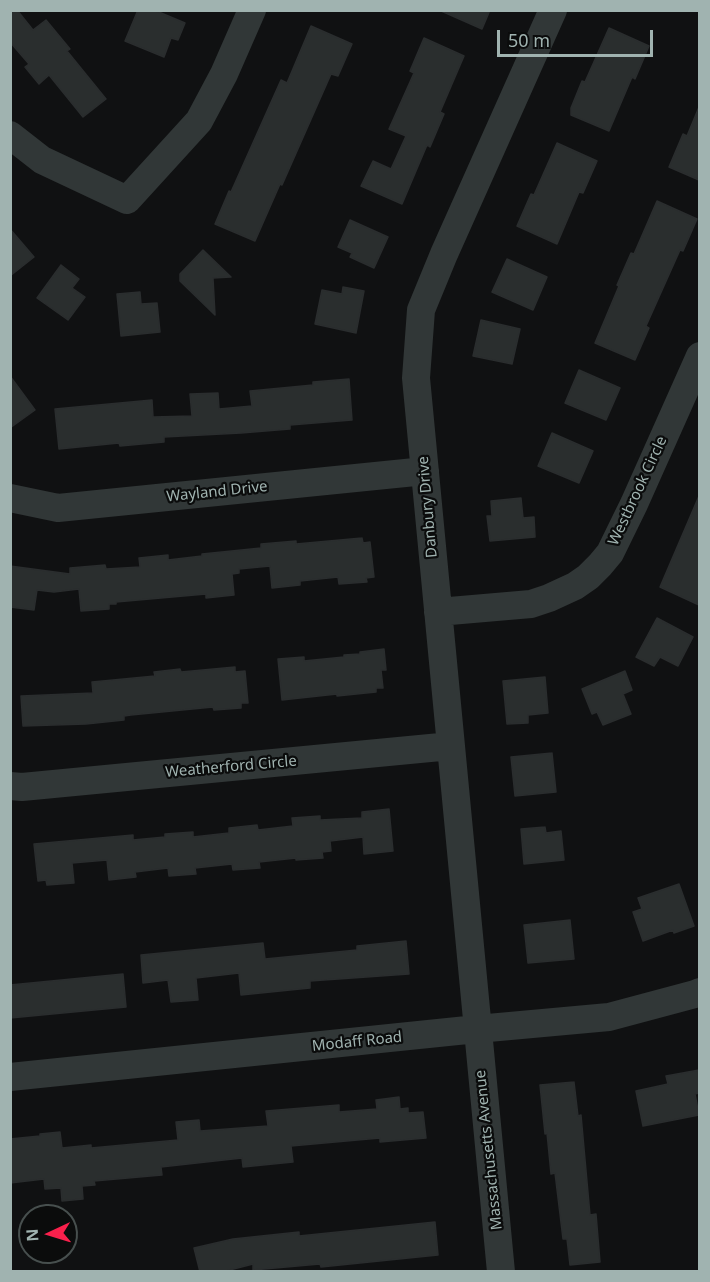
<!DOCTYPE html>
<html>
<head>
<meta charset="utf-8">
<style>
	body { margin:0 }
	#map { position:relative; width:710px; height:1282px; overflow:hidden; background:#101112; font-family:"Noto Sans",sans-serif }
	canvas { display:block }
	.frame { position:absolute; inset:0; border:12px solid #a0b3b0; pointer-events:none }
	.north { position:absolute; left:18px; top:1204px; width:60px; height:60px; box-sizing:border-box; background:#0b0c0c; border:2px solid #474f4e; border-radius:50%; rotate:266deg; font-size:16px; font-weight:700; line-height:24px; text-align:center; color:#a0b3b0 }
	.north::after { content:''; display:block; margin:auto; width:21px; height:27px; background:#fa204c; clip-path:polygon(50% 0,100% 100%,50% 72%,0 100%) }
	.scale { position:absolute; left:497px; top:30px; width:156px; height:27px; box-sizing:border-box; border:3px solid #a0b3b0; border-top:0; padding-left:8px; font-size:18px; line-height:21px; white-space:nowrap; color:#a0b3b0; -webkit-text-stroke:4px #0b0c0c; paint-order:stroke }
</style>
</head>
<body>
<div id="map">
<canvas width="710" height="1282"></canvas>
<div class="frame"></div>
<div class="north">N</div>
<div class="scale">50 m</div>
</div>
<script>
const ctx = document.querySelector('canvas').getContext('2d');
ctx.lineJoin = 'round';
function fill(path, color) { ctx.fillStyle = color; ctx.fill(path, 'evenodd'); }
const shape = rows => new Path2D(rows.map(r => 'M' + r).join(''));
function stroke(path, color, width, dash) { ctx.strokeStyle = color; ctx.lineWidth = width; ctx.lineCap = dash ? 'butt' : 'round'; ctx.setLineDash(dash || []); ctx.stroke(path); }
function drawText(font, color, halo, rows, align = 'center') {
  ctx.font = font + ' "Noto Sans",sans-serif'; ctx.lineWidth = 4.5; ctx.setLineDash([]); ctx.textBaseline = 'middle'; ctx.strokeStyle = halo; ctx.fillStyle = color; for (const [text, x, y, turn = 0] of rows) {
    ctx.save(); ctx.translate(x, y); ctx.rotate((+turn || 0) * Math.PI / 180); ctx.textAlign = isNaN(turn) ? turn : align; if (halo) ctx.strokeText(text, 0, 0); ctx.fillText(text, 0, 0); ctx.restore();
  }
}
const building = shape([
	[10,10,17,10,33,30,46,20,70,49,67,51,106,99,83,117,49,75,39,84,25,67,29,64,10,42,10,10],
	[138,10,154,10,185,23,178,40,171,38,164,57,125,41,138,10],
	[439,10,490,10,482,29,439,10],
	[311,26,352,44,338,76,331,74,282,185,280,184,255,241,215,224,229,191,231,192,281,80,287,83,311,26],
	[609,28,649,46,635,79,632,77,609,131,571,115,571,108,582,81,585,82,609,28],
	[424,38,464,56,440,112,444,114,430,147,427,145,402,204,361,186,373,161,391,169,406,136,389,129,414,73,410,71,424,38],
	[699,107,699,180,669,167,683,134,687,136,699,107],
	[557,143,597,161,583,193,579,192,557,244,517,226,531,194,534,195,557,143],
	[657,201,697,219,683,251,680,250,646,326,649,328,635,360,595,343,619,286,617,285,631,253,634,254,657,201],
	[350,220,388,237,374,268,350,257,352,253,338,247,350,220],
	[10,229,34,257,10,276,10,229],
	[203,250,231,277,213,278,215,315,180,281,180,274,203,250],
	[507,259,547,277,533,310,492,292,507,259],
	[61,265,79,279,72,288,85,297,68,320,37,298,61,265],
	[343,287,364,291,356,333,315,324,322,290,342,294,343,287],
	[140,292,141,304,157,303,160,332,121,336,117,294,140,292],
	[481,320,520,329,512,364,473,356,481,320],
	[579,370,620,388,606,420,565,403,579,370],
	[10,376,35,410,10,428,10,376],
	[349,379,352,420,290,425,290,429,241,433,164,437,164,442,120,446,119,443,59,449,55,409,152,400,153,417,192,416,190,394,218,393,219,409,252,406,250,391,313,385,313,382,349,379],
	[552,433,593,451,579,483,538,466,552,433],
	[699,496,699,605,660,587,699,496],
	[521,498,523,518,534,517,535,537,490,541,487,516,492,516,491,501,521,498],
	[362,538,363,543,370,542,374,577,366,578,367,582,339,584,338,577,300,581,300,585,272,588,270,566,239,569,239,573,232,574,234,595,206,598,206,594,116,602,116,604,109,604,109,609,81,611,79,589,54,592,37,590,34,610,10,607,10,566,70,574,70,568,105,565,106,569,140,567,139,558,168,555,168,560,202,556,202,554,261,548,261,544,296,541,296,544,362,538],
	[657,618,693,637,678,666,660,657,654,666,636,657,657,618],
	[384,649,386,670,381,670,383,688,376,688,376,692,337,696,337,694,282,700,278,659,304,657,304,661,344,657,344,655,360,654,360,652,384,649],
	[235,667,235,672,245,671,248,703,241,703,241,708,214,710,213,707,131,715,124,716,124,720,86,724,23,726,21,696,93,693,92,682,155,676,154,672,180,669,181,672,235,667],
	[625,671,632,690,623,694,631,714,603,725,597,712,592,714,582,689,625,671],
	[545,677,548,713,528,715,528,723,507,724,503,681,545,677],
	[552,753,556,792,515,796,511,757,552,753],
	[389,809,393,851,364,854,363,837,330,841,331,851,322,852,323,858,296,860,296,858,259,862,260,868,233,870,232,864,195,868,196,874,169,876,168,868,135,872,136,877,109,880,107,860,72,863,74,883,47,885,46,880,38,881,34,844,133,835,133,840,165,837,165,834,193,832,193,837,229,833,229,828,257,825,258,830,293,826,292,818,320,816,320,820,362,818,362,812,389,809],
	[545,827,546,833,561,831,564,860,524,864,521,829,545,827],
	[679,884,694,926,674,933,673,930,643,941,633,912,642,909,638,898,679,884],
	[570,920,574,959,528,963,524,925,570,920],
	[406,941,409,974,310,981,310,988,241,995,239,973,196,978,198,1000,171,1002,168,980,143,983,141,955,263,943,265,959,357,950,357,946,406,941],
	[123,974,126,1007,10,1018,10,985,123,974],
	[699,1070,699,1093,695,1094,699,1115,643,1126,636,1091,668,1084,666,1076,699,1070],
	[574,1082,578,1116,581,1115,590,1215,596,1214,600,1262,570,1265,567,1239,563,1239,555,1173,551,1174,547,1133,545,1134,540,1085,574,1082],
	[399,1097,400,1109,408,1108,408,1113,423,1112,426,1138,380,1142,380,1138,291,1146,293,1162,243,1167,242,1158,161,1167,162,1175,94,1181,95,1185,82,1186,83,1199,62,1201,61,1188,45,1189,44,1179,10,1183,10,1139,40,1136,40,1134,60,1132,62,1148,91,1145,91,1148,178,1140,176,1122,199,1120,200,1131,268,1126,266,1111,339,1105,339,1112,377,1109,376,1100,399,1097],
	[435,1222,438,1255,321,1267,320,1264,253,1270,253,1264,222,1272,200,1272,194,1248,233,1239,299,1232,299,1236,435,1222]
]);
fill(building, '#2a2e2e');
stroke(building, '#2a2d2e', 1.5);
stroke(shape([
	[10,135,42,160,127,200,199,121,224,74,252,10],
	[10,498,58,508,425,471],
	[438,612,531,604,549,598,575,586,588,577,600,565,610,553,634,504,700,356],
	[10,786,22,787,451,746],
	[10,1077,477,1029,609,1017,695,994,700,992],
	[501,1272,416,378,421,310,444,254,553,10]
]), '#313737', 28);
drawText('15px', '#a0b3b0', '#0b0c0c', [
	["Westbrook Circle",638,491,-65],
	["Wayland Drive",217,492,-6],
	["Danbury Drive",428,507,-95],
	["Weatherford Circle",231,767,-5],
	["Modaff Road",357,1042,-6],
	["Massachusetts Avenue",489,1150,-96]
]);
</script>
</body>
</html>
